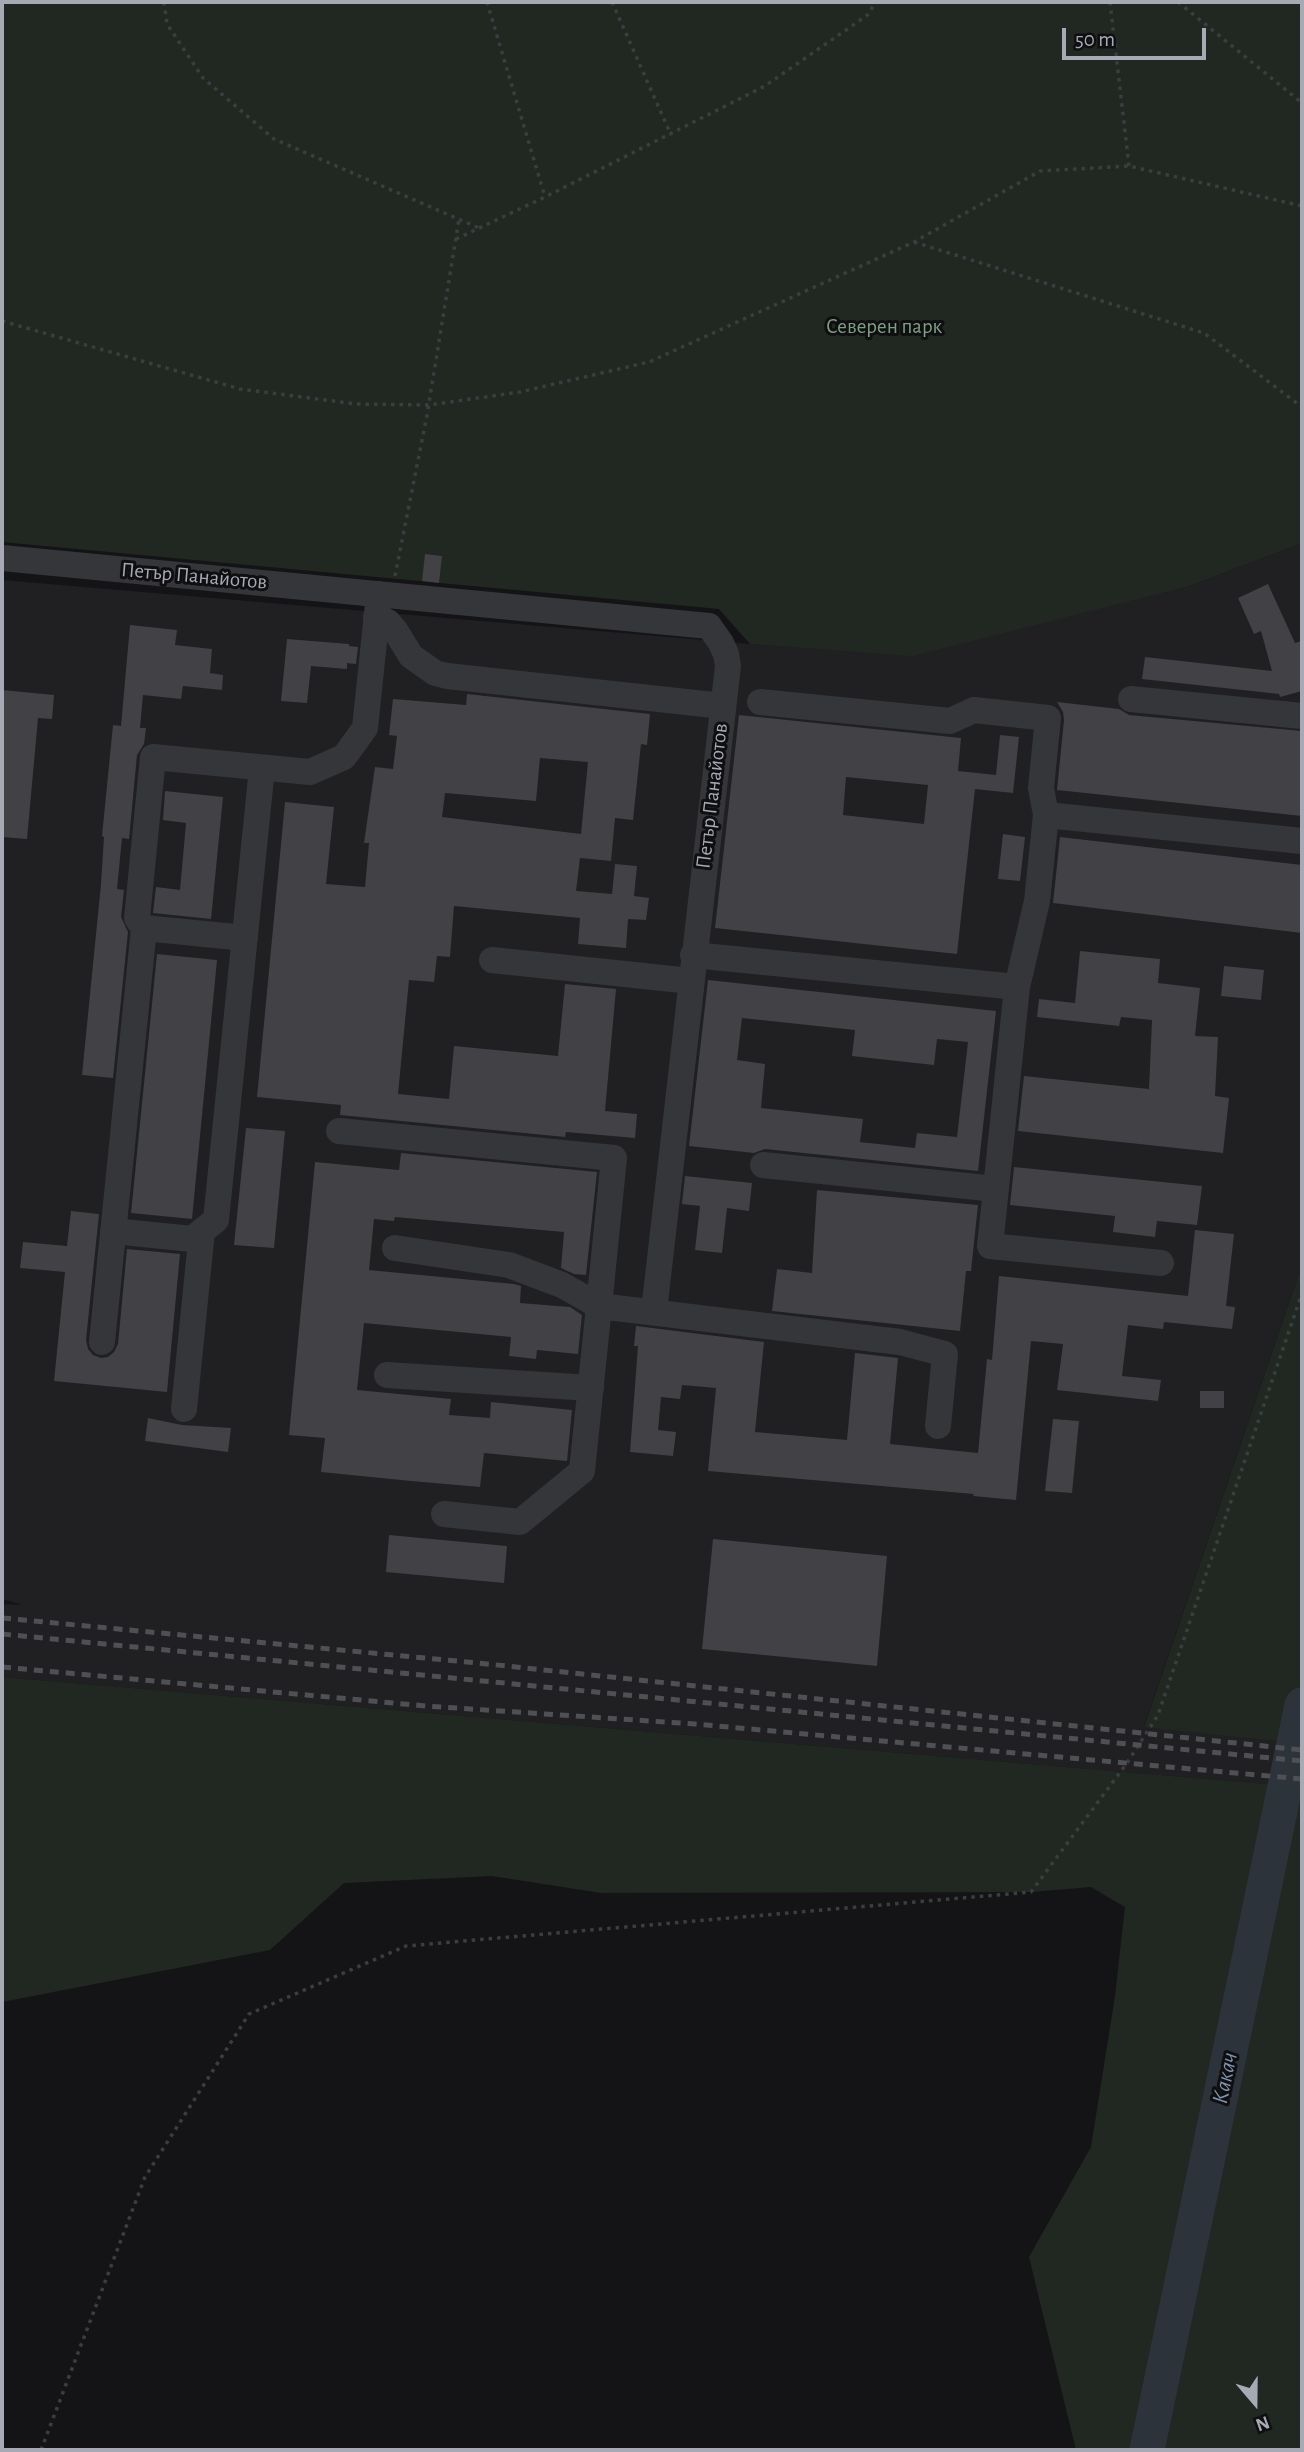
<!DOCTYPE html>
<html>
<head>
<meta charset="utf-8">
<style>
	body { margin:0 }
	#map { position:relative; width:1304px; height:2452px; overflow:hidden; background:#141416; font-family:"Alegreya Sans",sans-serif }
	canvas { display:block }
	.frame { position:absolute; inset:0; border:4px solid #a7aab5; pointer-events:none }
	.north { position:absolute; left:1220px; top:2368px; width:70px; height:70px; -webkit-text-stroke:5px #0f0f11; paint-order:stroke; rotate:160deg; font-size:19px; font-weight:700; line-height:28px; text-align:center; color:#a7aab5 }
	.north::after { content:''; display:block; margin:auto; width:24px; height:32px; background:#a7aab5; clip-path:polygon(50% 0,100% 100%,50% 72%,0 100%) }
	.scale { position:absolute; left:1062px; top:28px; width:144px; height:32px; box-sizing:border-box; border:4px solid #a7aab5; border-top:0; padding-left:9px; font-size:21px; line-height:24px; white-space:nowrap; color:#a7aab5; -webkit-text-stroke:5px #0f0f11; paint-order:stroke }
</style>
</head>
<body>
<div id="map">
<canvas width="1304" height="2452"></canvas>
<div class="frame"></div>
<div class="north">N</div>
<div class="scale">50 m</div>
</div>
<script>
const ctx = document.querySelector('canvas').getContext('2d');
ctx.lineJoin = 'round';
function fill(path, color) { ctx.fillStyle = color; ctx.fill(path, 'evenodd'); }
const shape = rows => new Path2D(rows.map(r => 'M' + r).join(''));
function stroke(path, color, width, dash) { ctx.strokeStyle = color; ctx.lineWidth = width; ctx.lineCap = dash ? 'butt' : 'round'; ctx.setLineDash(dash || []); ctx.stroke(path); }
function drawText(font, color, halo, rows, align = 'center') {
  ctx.font = font + ' "Alegreya Sans",sans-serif'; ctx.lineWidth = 6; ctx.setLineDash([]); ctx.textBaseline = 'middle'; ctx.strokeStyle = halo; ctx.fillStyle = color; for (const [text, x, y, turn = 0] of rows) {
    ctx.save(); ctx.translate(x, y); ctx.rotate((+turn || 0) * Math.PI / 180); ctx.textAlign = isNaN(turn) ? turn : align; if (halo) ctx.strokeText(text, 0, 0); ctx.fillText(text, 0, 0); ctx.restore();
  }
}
fill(shape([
	[1302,543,1302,1265,1144,1726,1302,1744,1302,1787,2,1677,2,1604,23,1605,2,1599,2,580,750,644,912,655,1187,587]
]), '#202023');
fill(shape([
	[2,2,1302,2,1302,543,1187,587,912,656,750,644,719,609,2,542],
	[1302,1265,1302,1744,1144,1727],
	[2,1677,1302,1787,1302,2450,1076,2450,1029,2257,1091,2147,1115,1996,1125,1907,1091,1887,1031,1892,601,1893,492,1876,344,1883,270,1950,2,2002]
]), '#212822');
stroke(shape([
	[1147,2450,1302,1705]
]), '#2d333b', 35);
fill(shape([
	[425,554,442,556,439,583,422,581],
	[1268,584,1295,643,1302,641,1302,691,1280,697,1279,694,1142,679,1145,657,1272,671,1261,631,1254,634,1238,598],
	[130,625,177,630,175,645,212,649,210,673,223,675,222,690,183,686,181,699,143,695,140,728,146,728,144,744,137,755,129,839,122,838,117,889,124,890,121,917,128,932,113,1078,82,1075,101,884,104,837,102,836,113,725,121,726],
	[287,639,349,644,349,646,358,647,356,664,347,663,347,669,311,666,307,703,281,701],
	[2,690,54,695,52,719,38,718,27,839,2,837],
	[467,694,650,714,647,745,641,744,633,820,615,818,611,861,580,858,576,891,612,894,615,864,637,866,634,896,649,898,646,920,628,919,626,948,578,944,580,918,454,906,450,957,437,956,434,982,409,980,398,1094,449,1099,454,1046,558,1056,565,984,616,989,605,1111,637,1114,635,1138,566,1132,565,1137,340,1115,341,1105,257,1097,285,802,334,807,326,884,365,887,369,843,364,843,375,767,393,769,397,736,389,735,393,699,466,705],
	[540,758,588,762,581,834,442,817,445,793,536,801],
	[1057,702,1119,709,1129,715,1302,731,1302,816,1057,790,1064,720,1063,712],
	[739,715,961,738,958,771,996,775,1000,735,1019,737,1013,793,975,789,957,954,715,928],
	[846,777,928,785,924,824,843,815],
	[165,791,223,797,211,919,153,913,156,887,180,890,186,823,163,820],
	[1003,834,1025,837,1020,881,998,879],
	[1060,837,1302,865,1302,933,1053,903],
	[1080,951,1160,959,1158,983,1200,988,1195,1036,1218,1037,1215,1096,1229,1098,1223,1153,1018,1131,1024,1076,1149,1089,1152,1020,1121,1017,1119,1026,1037,1017,1039,999,1075,1003],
	[157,954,217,960,192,1219,131,1213],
	[1224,966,1264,970,1261,1000,1221,996],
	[708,980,996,1011,978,1171,765,1149,754,1153,689,1146],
	[742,1018,855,1030,852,1056,934,1065,937,1039,968,1042,957,1137,917,1133,915,1148,860,1142,863,1119,761,1108,765,1064,737,1060],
	[246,1128,285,1131,274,1248,234,1245],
	[401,1153,597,1172,586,1275,574,1274,561,1268,564,1232,395,1217,394,1221,374,1219,369,1270,514,1284,521,1286,520,1303,570,1307,582,1315,578,1354,537,1350,536,1359,509,1356,511,1337,364,1323,357,1390,451,1399,449,1415,490,1418,491,1402,572,1410,567,1461,484,1453,480,1487,411,1481,321,1472,325,1438,289,1435,315,1162,399,1170],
	[1014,1167,1202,1186,1197,1225,1157,1221,1155,1237,1113,1232,1115,1216,1010,1205],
	[685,1176,752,1183,749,1211,727,1208,722,1253,695,1250,700,1206,682,1204],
	[817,1190,978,1205,971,1271,966,1271,960,1331,772,1311,777,1269,812,1273],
	[71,1211,99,1214,86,1340,88,1349,93,1355,101,1358,108,1357,114,1352,118,1344,127,1249,180,1254,167,1392,54,1381,65,1272,20,1268,23,1242,67,1246],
	[1195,1230,1234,1234,1226,1306,1235,1307,1232,1329,1164,1322,1163,1329,1128,1325,1122,1376,1161,1380,1158,1401,1057,1390,1063,1344,1031,1341,1016,1500,973,1496,974,1494,708,1471,716,1388,682,1385,680,1399,661,1397,658,1430,676,1432,673,1456,630,1452,638,1346,634,1346,636,1326,764,1342,755,1432,847,1440,855,1353,898,1358,890,1444,978,1453,987,1359,992,1360,999,1276,1188,1296],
	[1200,1391,1224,1391,1224,1408,1200,1408],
	[148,1418,182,1425,231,1428,228,1452,145,1441],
	[1053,1419,1079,1421,1072,1493,1045,1491],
	[389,1535,507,1546,504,1583,386,1572],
	[713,1539,887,1556,877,1666,702,1649]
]), '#414146');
stroke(shape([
	[164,2,167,24,203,78,274,139,479,228],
	[487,2,545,197],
	[612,2,671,135],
	[1110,2,1129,166],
	[1178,2,1302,103],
	[456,239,545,197,765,86,869,14,875,2],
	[914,242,1204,333,1302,407],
	[2,321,240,389,356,404,429,405,520,392,649,362,914,242,1040,171,1129,166,1302,206],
	[395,576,427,415,459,219],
	[41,2450,145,2177,249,2014,406,1946,1031,1892,1127,1763,1158,1715,1302,1293]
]), '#3b3d41', 3.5, [3.5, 5]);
stroke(shape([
	[2,558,709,626,721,643,726,654,728,666,654,1311],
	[376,617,388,622,395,630,411,656,435,673,447,676,723,706],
	[1131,699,1302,716],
	[760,702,950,721,974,710,1048,718,1041,788,1046,815],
	[144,928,245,938],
	[693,955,1017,987,990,1246,1161,1263],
	[492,960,691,981],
	[1017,987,1037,901,1046,815,1302,841],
	[339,1131,614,1158,599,1306,562,1285,509,1265,395,1248],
	[763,1165,996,1189],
	[113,1231,192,1239,216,1220,262,768],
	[102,1342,144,928,137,918,153,757,310,772,344,757,365,728,379,594],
	[387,1375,591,1388],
	[184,1409,202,1231],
	[444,1514,520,1522,582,1471,599,1306,900,1342,945,1354,938,1426]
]), '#35363a', 26);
stroke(shape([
	[2,1618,478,1663,1302,1750],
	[2,1634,1302,1761],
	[2,1667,426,1706,695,1724,1302,1779]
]), '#4f5055', 5, [9, 7]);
drawText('21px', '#7f9f84', '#0f0f11', [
	["Северен парк",884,327]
]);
drawText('21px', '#a7aab5', '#0f0f11', [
	["Петър Панайотов",194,576,5],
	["Петър Панайотов",712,796,-83]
]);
drawText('italic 23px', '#8094ae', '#0f0f11', [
	["Какач",1225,2078,-78]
]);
</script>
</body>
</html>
